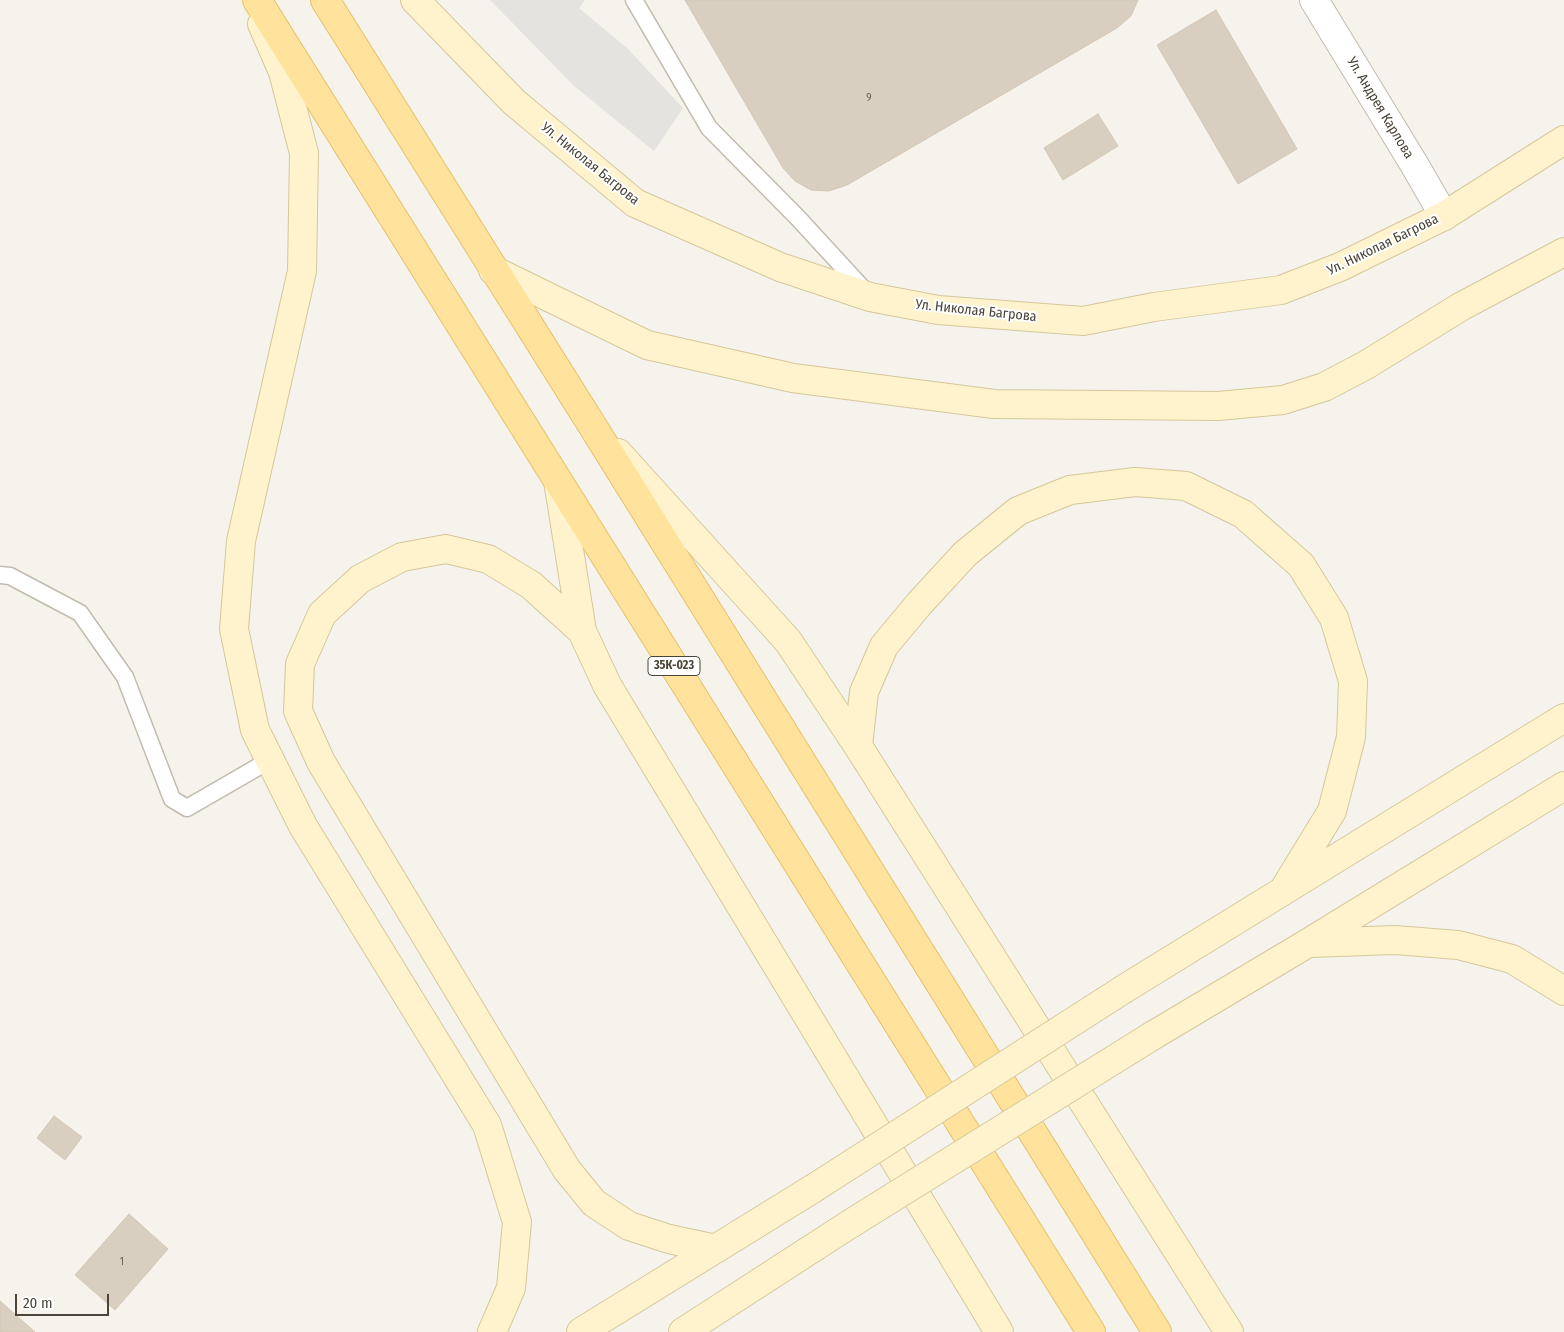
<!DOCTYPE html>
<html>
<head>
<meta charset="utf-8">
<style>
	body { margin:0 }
	#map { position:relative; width:1564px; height:1332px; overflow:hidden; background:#f6f3ec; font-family:"Fira Sans Condensed",sans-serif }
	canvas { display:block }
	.scale { position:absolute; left:15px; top:1294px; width:94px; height:22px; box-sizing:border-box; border:2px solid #4b4439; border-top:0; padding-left:6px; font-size:15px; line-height:18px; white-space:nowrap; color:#4b4439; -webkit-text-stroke:4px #fff; paint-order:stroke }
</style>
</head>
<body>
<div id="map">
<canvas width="1564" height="1332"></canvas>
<div class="scale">20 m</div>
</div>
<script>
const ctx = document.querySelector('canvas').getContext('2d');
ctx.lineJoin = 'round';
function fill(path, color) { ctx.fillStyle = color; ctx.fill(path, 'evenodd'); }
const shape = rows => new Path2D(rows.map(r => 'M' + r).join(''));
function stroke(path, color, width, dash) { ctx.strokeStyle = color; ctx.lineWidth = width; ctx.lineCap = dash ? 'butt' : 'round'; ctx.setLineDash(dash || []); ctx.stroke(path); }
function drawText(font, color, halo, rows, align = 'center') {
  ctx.font = font + ' "Fira Sans Condensed",sans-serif'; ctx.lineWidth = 4; ctx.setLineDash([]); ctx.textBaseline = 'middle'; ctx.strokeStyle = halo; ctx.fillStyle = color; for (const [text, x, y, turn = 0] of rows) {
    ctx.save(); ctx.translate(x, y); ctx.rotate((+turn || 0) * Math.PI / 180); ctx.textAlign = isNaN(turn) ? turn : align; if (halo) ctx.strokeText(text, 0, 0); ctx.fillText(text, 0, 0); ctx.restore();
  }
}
fill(shape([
	[490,0,585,0,579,8,627,48,683,108,654,151,574,86]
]), '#e5e3e0');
const building = shape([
	[685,0,1138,0,1131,16,1117,28,847,185,829,191,811,190,795,181,783,168,685,0],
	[1216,10,1297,149,1238,184,1157,45,1216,10],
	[1098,114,1118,146,1063,180,1044,148,1098,114],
	[54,1116,82,1137,65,1160,37,1138,54,1116],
	[129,1214,168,1249,115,1310,75,1275,129,1214],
	[0,1301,35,1332,0,1332,0,1301]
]);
fill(building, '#d8cfc1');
stroke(building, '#d3c7b4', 1);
const lane = shape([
	[634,0,709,128,798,218,866,292],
	[0,575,10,576,80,613,125,677,172,799,187,808,270,760]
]);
const street = shape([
	[1314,0,1414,164,1444,216]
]);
const secondary = shape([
	[415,0,514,102,635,203,780,267,870,297,938,310,1083,321,1154,307,1281,290,1340,267,1444,216,1564,140],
	[262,24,283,72,304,153,302,271,241,541,234,629,255,730,303,826,487,1125,517,1222,511,1288,492,1332],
	[493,270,647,345,793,378,994,404,1218,406,1283,400,1324,387,1366,365,1462,306,1564,252],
	[618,453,788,641,858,746,1229,1332],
	[558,481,582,631,607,685,999,1332],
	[582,631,531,585,488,559,446,549,402,557,360,579,322,614,300,664,298,711,321,762,567,1170,594,1203,629,1226,669,1239,716,1249],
	[858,746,864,692,884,646,919,604,965,554,1018,511,1070,490,1135,482,1186,486,1243,514,1301,565,1334,618,1353,681,1351,737,1332,811,1283,891],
	[1310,943,1395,940,1458,945,1512,959,1564,991],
	[1124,989,1564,718],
	[1152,1036,1308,943,1564,786],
	[581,1332,814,1188],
	[683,1332,850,1224]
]);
const primary = shape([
	[257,0,1091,1332],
	[325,0,590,422,1157,1332]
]);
stroke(lane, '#c2bbae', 19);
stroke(street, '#c2bbae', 30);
stroke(secondary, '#d6c79b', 30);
stroke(primary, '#e6c16a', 30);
stroke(lane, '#fff', 16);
stroke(street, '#fff', 28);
stroke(secondary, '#fff3cd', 28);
stroke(primary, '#ffe39c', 28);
const secondaryBridge = shape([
	[814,1188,1124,989],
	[850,1224,1152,1036]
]);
stroke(secondaryBridge, '#d6c79b', 30, []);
stroke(secondaryBridge, '#fff3cd', 28);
drawText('11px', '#6e675b', null, [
	["9",869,98],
	["1",122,1262]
]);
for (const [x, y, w] of [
	[674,666,52]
]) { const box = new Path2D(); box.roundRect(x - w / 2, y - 9.5, w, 19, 4); ctx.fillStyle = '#fff'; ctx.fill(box); stroke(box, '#4b4439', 1); }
drawText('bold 12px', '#4b4439', null, [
	["35К-023",674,666]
]);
drawText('14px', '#4b4439', '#fff', [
	["Ул. Андрея Карлова",1380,108,59],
	["Ул. Николая Багрова",590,164,39],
	["Ул. Николая Багрова",1383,245,-26],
	["Ул. Николая Багрова",976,311,6]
]);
</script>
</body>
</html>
